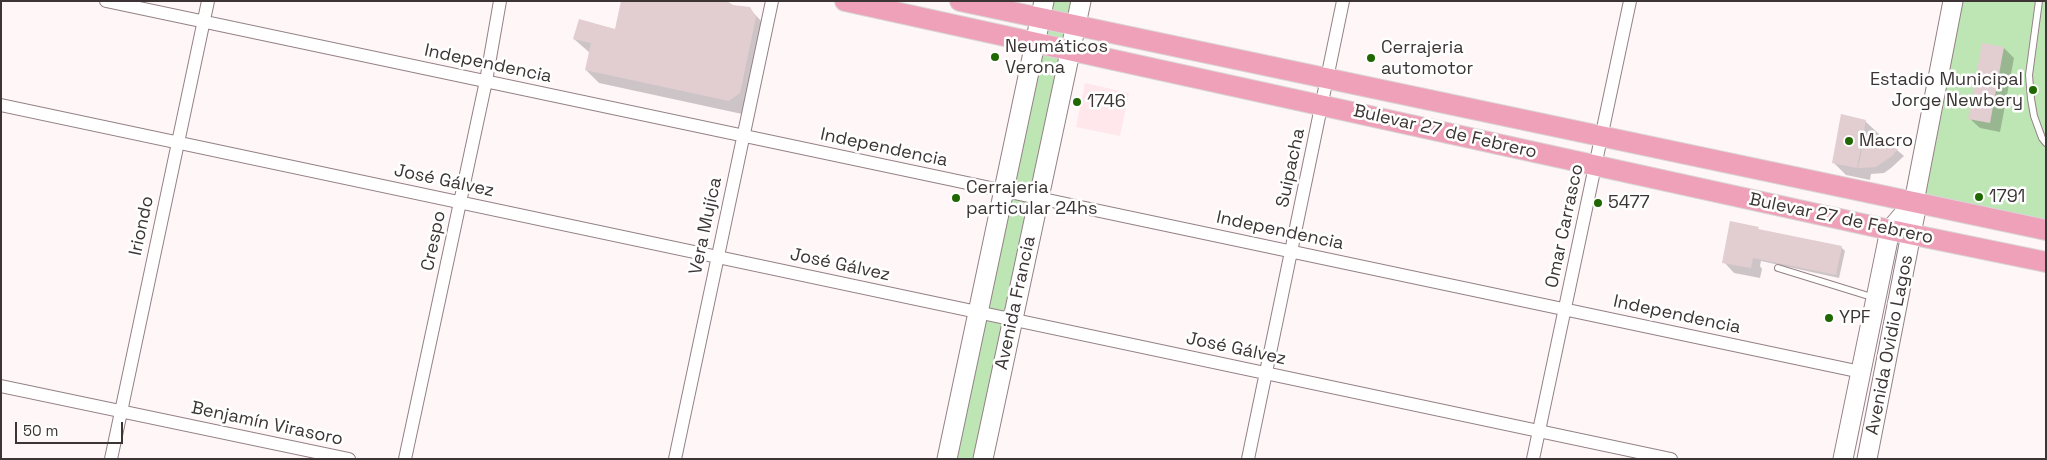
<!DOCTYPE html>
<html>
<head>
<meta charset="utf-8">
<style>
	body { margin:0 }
	#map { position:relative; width:2047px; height:460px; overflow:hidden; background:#fff6f8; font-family:"Space Grotesk",sans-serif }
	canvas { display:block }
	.frame { position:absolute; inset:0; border:2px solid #3c3435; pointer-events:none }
	.scale { position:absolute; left:15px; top:422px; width:108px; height:22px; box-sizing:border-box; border:2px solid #3c3435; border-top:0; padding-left:6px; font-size:15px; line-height:18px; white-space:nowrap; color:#3c3435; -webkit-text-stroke:4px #fff; paint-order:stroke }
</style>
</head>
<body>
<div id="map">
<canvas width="2047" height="460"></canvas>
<div class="frame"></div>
<div class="scale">50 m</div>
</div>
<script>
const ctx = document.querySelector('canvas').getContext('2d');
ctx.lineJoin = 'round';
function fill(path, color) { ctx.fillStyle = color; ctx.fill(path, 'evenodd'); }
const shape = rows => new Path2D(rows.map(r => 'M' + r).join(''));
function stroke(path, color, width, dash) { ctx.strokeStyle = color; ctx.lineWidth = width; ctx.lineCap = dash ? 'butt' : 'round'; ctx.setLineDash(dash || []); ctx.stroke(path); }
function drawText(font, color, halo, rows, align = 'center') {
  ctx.font = font + ' "Space Grotesk",sans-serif'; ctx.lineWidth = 5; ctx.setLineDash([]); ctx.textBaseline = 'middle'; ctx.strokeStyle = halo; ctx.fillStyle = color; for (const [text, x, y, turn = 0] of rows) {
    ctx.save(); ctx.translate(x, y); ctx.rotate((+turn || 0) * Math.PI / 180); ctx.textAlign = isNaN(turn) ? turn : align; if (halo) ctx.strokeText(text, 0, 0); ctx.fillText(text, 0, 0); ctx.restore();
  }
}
fill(shape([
	[1085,83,1129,93,1120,136,1076,127]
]), '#ffe7ec');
fill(shape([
	[1044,1,1081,1,983,459,947,459],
	[1953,1,2046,1,2046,230,1914,202]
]), '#bee5b4');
fill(shape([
	[732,6,749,8,762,22,742,114,599,83,586,70,590,53,574,39],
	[2004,48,2014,58,2000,132,1980,128,1969,118],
	[1865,121,1879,134,1877,144,1897,150,1904,156,1891,168,1884,173,1871,174,1870,180,1846,175,1833,162],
	[1759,230,1842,248,1845,251,1839,278,1761,261,1760,266,1762,269,1760,278,1734,273,1724,262]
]), '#0003');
fill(shape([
	[621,1,727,1,733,5,750,7,756,17,740,93,729,101,585,70,591,43,573,39,579,19,615,29],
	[1982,43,2004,47,1990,123,1968,119],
	[1841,114,1866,120,1857,168,1832,163],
	[1864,139,1898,149,1892,156,1876,167,1858,168],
	[1730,221,1759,227,1758,229,1842,246,1836,275,1753,258,1751,268,1722,263]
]), '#e2cdd1');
const service = shape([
	[2039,1,2029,75,2031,99,2034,116,2042,138,2046,143],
	[1778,268,1875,298]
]);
const minor = shape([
	[106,1,1861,372],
	[1,105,1671,459],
	[1,386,349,459],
	[111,459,208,1],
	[405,459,486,81,500,1],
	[675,459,772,1],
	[1248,459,1343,1],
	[1533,459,1630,1]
]);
const secondary = shape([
	[947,459,1044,1],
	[983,459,1081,1],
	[1843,459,1890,230,1914,202],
	[1867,459,1911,234,1915,214,1914,202,1953,1]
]);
const primary = shape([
	[845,1,1890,230,2046,262],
	[960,1,2046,230]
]);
stroke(service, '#948185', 8);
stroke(minor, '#948185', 14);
stroke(secondary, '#948185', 21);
stroke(primary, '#d8d6d7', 22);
stroke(service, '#fff', 6);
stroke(minor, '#fff', 12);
stroke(secondary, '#fff', 19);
stroke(primary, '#eea1b9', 20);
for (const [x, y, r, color] of [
	[995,57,5,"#1f6700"],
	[1371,58,5,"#1f6700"],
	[2033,90,5,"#1f6700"],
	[1077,102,5,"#1f6700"],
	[1849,141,5,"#1f6700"],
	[1979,197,5,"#1f6700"],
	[956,198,5,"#1f6700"],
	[1598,203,5,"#1f6700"],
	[1829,318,5,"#1f6700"]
]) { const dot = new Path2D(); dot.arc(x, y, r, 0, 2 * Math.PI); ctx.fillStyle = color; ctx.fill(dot); stroke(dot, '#fff', 2); }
drawText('18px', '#3c3435', '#fff', [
	["Neumáticos",1005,47],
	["Verona",1005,68],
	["Cerrajeria",1381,48],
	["automotor",1381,69],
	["Estadio Municipal",2023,80,"right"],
	["Jorge Newbery",2023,101,"right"],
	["1746",1087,102],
	["Macro",1859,141],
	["Cerrajeria",966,188],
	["particular 24hs",966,209],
	["1791",1989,197],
	["5477",1608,203],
	["YPF",1839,318]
], 'left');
drawText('18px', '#3c3435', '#fff', [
	["Independencia",488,64,12],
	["Bulevar 27 de Febrero",1445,132,13],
	["Independencia",884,148,12],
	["Suipacha",1291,168,-78],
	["José Gálvez",444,181,12],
	["Bulevar 27 de Febrero",1841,219,12],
	["Iriondo",142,226,-78],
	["Vera Mujíca",706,226,-78],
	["Omar Carrasco",1565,226,-78],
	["Independencia",1280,231,12],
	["Crespo",434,241,-78],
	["José Gálvez",840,265,12],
	["Avenida Francia",1016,303,-78],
	["Independencia",1677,315,12],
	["Avenida Ovidio Lagos",1890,345,-79],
	["José Gálvez",1236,349,12],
	["Benjamín Virasoro",267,424,12]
]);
</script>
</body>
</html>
